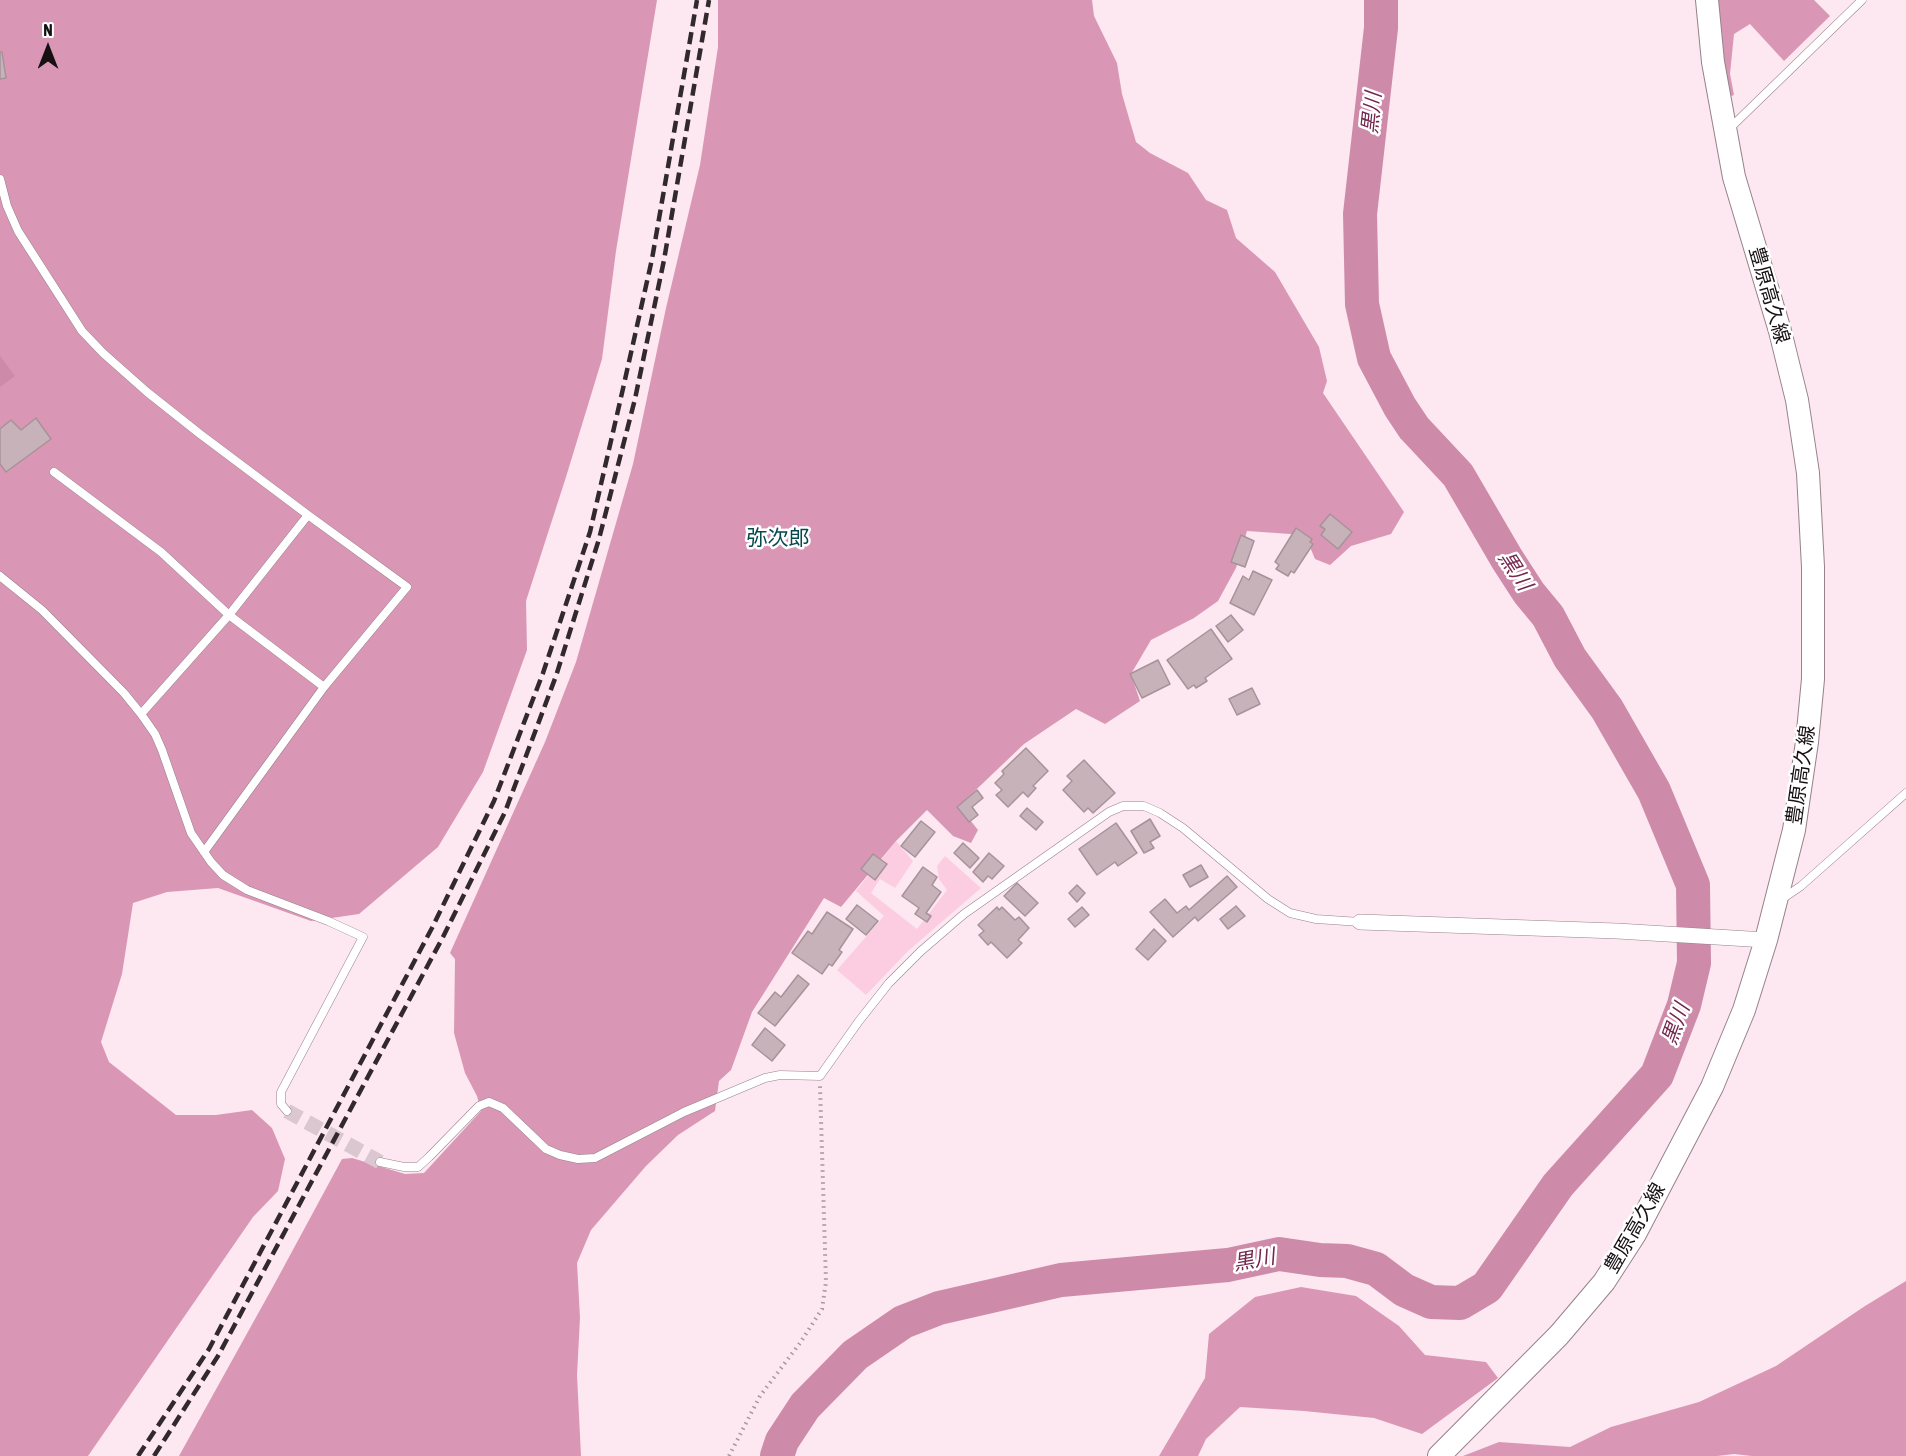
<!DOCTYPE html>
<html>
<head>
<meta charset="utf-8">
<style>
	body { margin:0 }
	#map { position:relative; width:1906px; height:1456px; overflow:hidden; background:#fde7f0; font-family:"Asap Condensed",sans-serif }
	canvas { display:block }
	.north { position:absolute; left:18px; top:18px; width:60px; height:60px; -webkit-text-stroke:4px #fff; paint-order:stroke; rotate:0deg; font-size:16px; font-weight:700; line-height:24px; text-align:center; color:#171013 }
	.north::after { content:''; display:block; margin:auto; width:21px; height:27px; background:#171013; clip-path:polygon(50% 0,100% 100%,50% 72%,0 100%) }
</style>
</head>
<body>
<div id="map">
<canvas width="1906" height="1456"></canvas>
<div class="north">N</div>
</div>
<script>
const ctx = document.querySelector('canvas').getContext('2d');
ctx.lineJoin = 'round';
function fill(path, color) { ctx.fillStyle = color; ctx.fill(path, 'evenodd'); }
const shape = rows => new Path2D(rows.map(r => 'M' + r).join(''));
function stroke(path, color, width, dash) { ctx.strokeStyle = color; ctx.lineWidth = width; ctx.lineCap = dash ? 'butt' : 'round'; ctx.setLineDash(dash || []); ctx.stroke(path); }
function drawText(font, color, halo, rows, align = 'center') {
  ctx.font = font + ' "Asap Condensed","Noto Sans JP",sans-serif'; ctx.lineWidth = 5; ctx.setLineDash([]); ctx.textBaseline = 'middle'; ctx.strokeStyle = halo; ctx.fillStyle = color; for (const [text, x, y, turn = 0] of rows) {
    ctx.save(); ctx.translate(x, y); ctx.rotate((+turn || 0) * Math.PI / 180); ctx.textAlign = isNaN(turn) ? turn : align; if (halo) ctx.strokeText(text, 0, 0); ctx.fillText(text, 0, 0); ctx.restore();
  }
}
fill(shape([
	[896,841,913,861,895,888,880,879,871,893,917,929,947,890,939,879,937,866,945,856,981,888,908,951,866,995,837,970,884,916,856,891]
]), '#fccde1');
fill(shape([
	[0,0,657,0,616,251,602,359,566,477,526,601,527,650,483,772,438,847,359,914,311,921,218,888,167,892,133,903,122,974,101,1042,109,1062,176,1115,216,1115,252,1110,272,1128,285,1159,278,1191,253,1217,88,1456,0,1456],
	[718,0,1092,0,1094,16,1117,63,1122,94,1136,142,1150,153,1188,173,1206,200,1227,210,1236,238,1275,272,1319,347,1327,381,1323,393,1404,512,1391,534,1351,546,1330,565,1315,559,1305,535,1247,531,1236,568,1218,601,1194,618,1151,640,1131,674,1140,701,1105,724,1076,709,1024,744,959,806,978,830,971,843,953,836,927,810,896,841,841,907,824,898,752,1012,731,1070,719,1081,715,1111,678,1135,646,1166,591,1230,577,1263,580,1318,577,1375,581,1456,179,1456,275,1283,342,1159,352,1158,405,1174,424,1173,481,1111,477,1096,465,1073,454,1033,455,959,450,953,545,742,576,662,633,464,666,308,700,165,718,47],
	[1711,0,1814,0,1830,16,1784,61,1750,24,1734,34,1730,74,1734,95,1725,98],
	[1906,1281,1906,1456,1752,1456,1734,1454,1717,1456,1463,1456,1499,1442,1570,1447,1611,1427,1699,1402,1776,1366,1865,1306],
	[1301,1287,1356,1296,1399,1326,1425,1355,1486,1362,1498,1378,1422,1434,1374,1418,1304,1411,1240,1407,1206,1439,1198,1456,1159,1456,1205,1378,1209,1334,1255,1297]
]), '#da97b5');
fill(shape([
	[0,356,15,376,0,387]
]), '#cd8ba9');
stroke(shape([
	[777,1456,782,1441,805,1406,855,1355,903,1322,939,1308,1061,1280,1228,1265,1279,1254,1320,1260,1347,1261,1376,1269,1404,1290,1431,1302,1460,1303,1487,1287,1558,1185,1657,1075,1684,1005,1694,963,1693,885,1654,791,1607,709,1570,658,1548,616,1529,593,1507,559,1458,475,1414,428,1400,407,1374,358,1362,304,1360,214,1381,28,1381,0]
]), '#cd8ba9', 34);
const building = shape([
	[0,52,2,52,6,78,0,79,0,52],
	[36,418,51,439,6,472,0,464,0,429,11,420,21,430,36,418],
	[1330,514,1352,532,1338,549,1321,535,1325,529,1320,526,1330,514],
	[1296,528,1312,539,1310,542,1313,544,1294,573,1291,571,1288,576,1276,569,1279,565,1275,562,1296,528],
	[1241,535,1254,541,1245,567,1231,562,1241,535],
	[1253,571,1272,580,1254,615,1230,603,1243,576,1249,580,1253,571],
	[1231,615,1243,630,1228,642,1216,626,1231,615],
	[1211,629,1232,659,1205,678,1207,681,1196,688,1194,685,1188,689,1167,660,1211,629],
	[1158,660,1170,684,1142,698,1130,674,1158,660],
	[1252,688,1260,704,1237,715,1229,699,1252,688],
	[1026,748,1048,771,1033,786,1036,788,1028,797,1023,792,1008,807,996,795,1002,790,995,783,1004,774,1002,771,1026,748],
	[1084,760,1115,793,1093,813,1088,808,1084,812,1063,790,1072,781,1067,776,1084,760],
	[977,790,983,798,972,807,978,815,969,822,957,807,977,790],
	[1027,808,1043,822,1036,830,1020,816,1027,808],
	[1150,819,1160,836,1150,842,1154,848,1144,853,1131,831,1150,819],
	[921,821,935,832,915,857,901,846,921,821],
	[1116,823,1137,853,1118,866,1115,862,1097,875,1079,849,1116,823],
	[963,843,979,858,970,868,954,853,963,843],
	[989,853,1004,866,992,879,988,876,983,882,973,872,989,853],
	[873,854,887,864,875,880,861,869,873,854],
	[1201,865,1208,877,1190,887,1183,875,1201,865],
	[923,867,937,877,932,885,941,892,926,913,931,916,927,922,915,914,919,908,902,896,923,867],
	[1227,876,1237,887,1198,921,1195,917,1173,937,1150,912,1165,899,1177,913,1186,906,1189,910,1227,876],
	[1017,883,1038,903,1025,916,1004,896,1017,883],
	[1077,885,1085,893,1077,902,1069,893,1077,885],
	[857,905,878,921,866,935,846,919,857,905],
	[1236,906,1245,916,1228,929,1220,919,1236,906],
	[997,907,999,910,1002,907,1015,920,1019,917,1029,928,1018,940,1022,943,1007,958,991,942,988,945,979,935,984,931,978,925,997,907],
	[1082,907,1089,915,1075,927,1068,919,1082,907],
	[827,912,853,929,839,950,842,952,832,966,829,964,822,974,792,953,808,931,812,934,827,912],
	[1154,929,1166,941,1148,960,1136,949,1154,929],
	[798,975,809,984,775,1026,758,1013,775,992,781,997,798,975],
	[765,1028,785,1045,772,1061,752,1045,765,1028]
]);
fill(building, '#c7b2ba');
stroke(building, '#a7929a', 1.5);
stroke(shape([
	[287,1111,380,1162]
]), '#dac7cf', 15, [15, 8]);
const service = shape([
	[1729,129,1862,0],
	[0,179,7,206,18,231,82,331,103,353,147,392,200,434,308,515,407,587,324,687,204,852],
	[54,472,161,552,229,615,324,687],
	[0,576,42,610,124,693,141,714,155,734,162,750,191,833,211,862,223,875,247,890,328,921,363,937,281,1092,281,1104,287,1111],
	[141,714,229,615,308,515],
	[1782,899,1801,886,1906,793],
	[380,1162,404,1167,418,1167,429,1157,479,1106,489,1102,503,1108,546,1149,560,1155,578,1159,595,1158,684,1112,765,1078,780,1075,820,1076,859,1021,889,983,921,951,964,914,1109,812,1123,806,1144,806,1160,813,1183,828,1268,899,1290,913,1316,919,1360,922]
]);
const minor = shape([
	[1360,922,1617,931,1766,940]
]);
const secondary = shape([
	[1439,1456,1559,1335,1604,1282,1635,1234,1712,1087,1744,1010,1766,940,1794,830,1807,742,1813,679,1813,567,1808,473,1797,400,1780,331,1734,177,1713,62,1707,0]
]);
stroke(service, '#96828b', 9);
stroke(minor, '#96828b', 16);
stroke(secondary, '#96828b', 24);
stroke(shape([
	[729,1456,760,1396,800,1343,822,1309,826,1282,820,1086]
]), '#a7979e', 4, [1.5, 4.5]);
stroke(service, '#fff', 8);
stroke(minor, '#fff', 15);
stroke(secondary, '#fff', 22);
stroke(shape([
	[138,1456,209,1349,432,928,494,801,543,673,590,532,622,393,652,259,697,0],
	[154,1456,218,1356,443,937,505,812,556,676,599,539,635,399,664,260,709,0]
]), '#32292d', 4.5, [12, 6]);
drawText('20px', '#171013', '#fff', [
	["豊原高久線",1769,295,74],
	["豊原高久線",1801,775,-82],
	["豊原高久線",1635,1228,-60]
]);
drawText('italic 21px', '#74264f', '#fff', [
	["黒川",1372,113,-84],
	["黒川",1515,571,57],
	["黒川",1676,1024,-70],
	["黒川",1254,1260,-10]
]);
drawText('21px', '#07494d', '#fff', [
	["弥次郎",778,538]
]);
</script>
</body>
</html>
